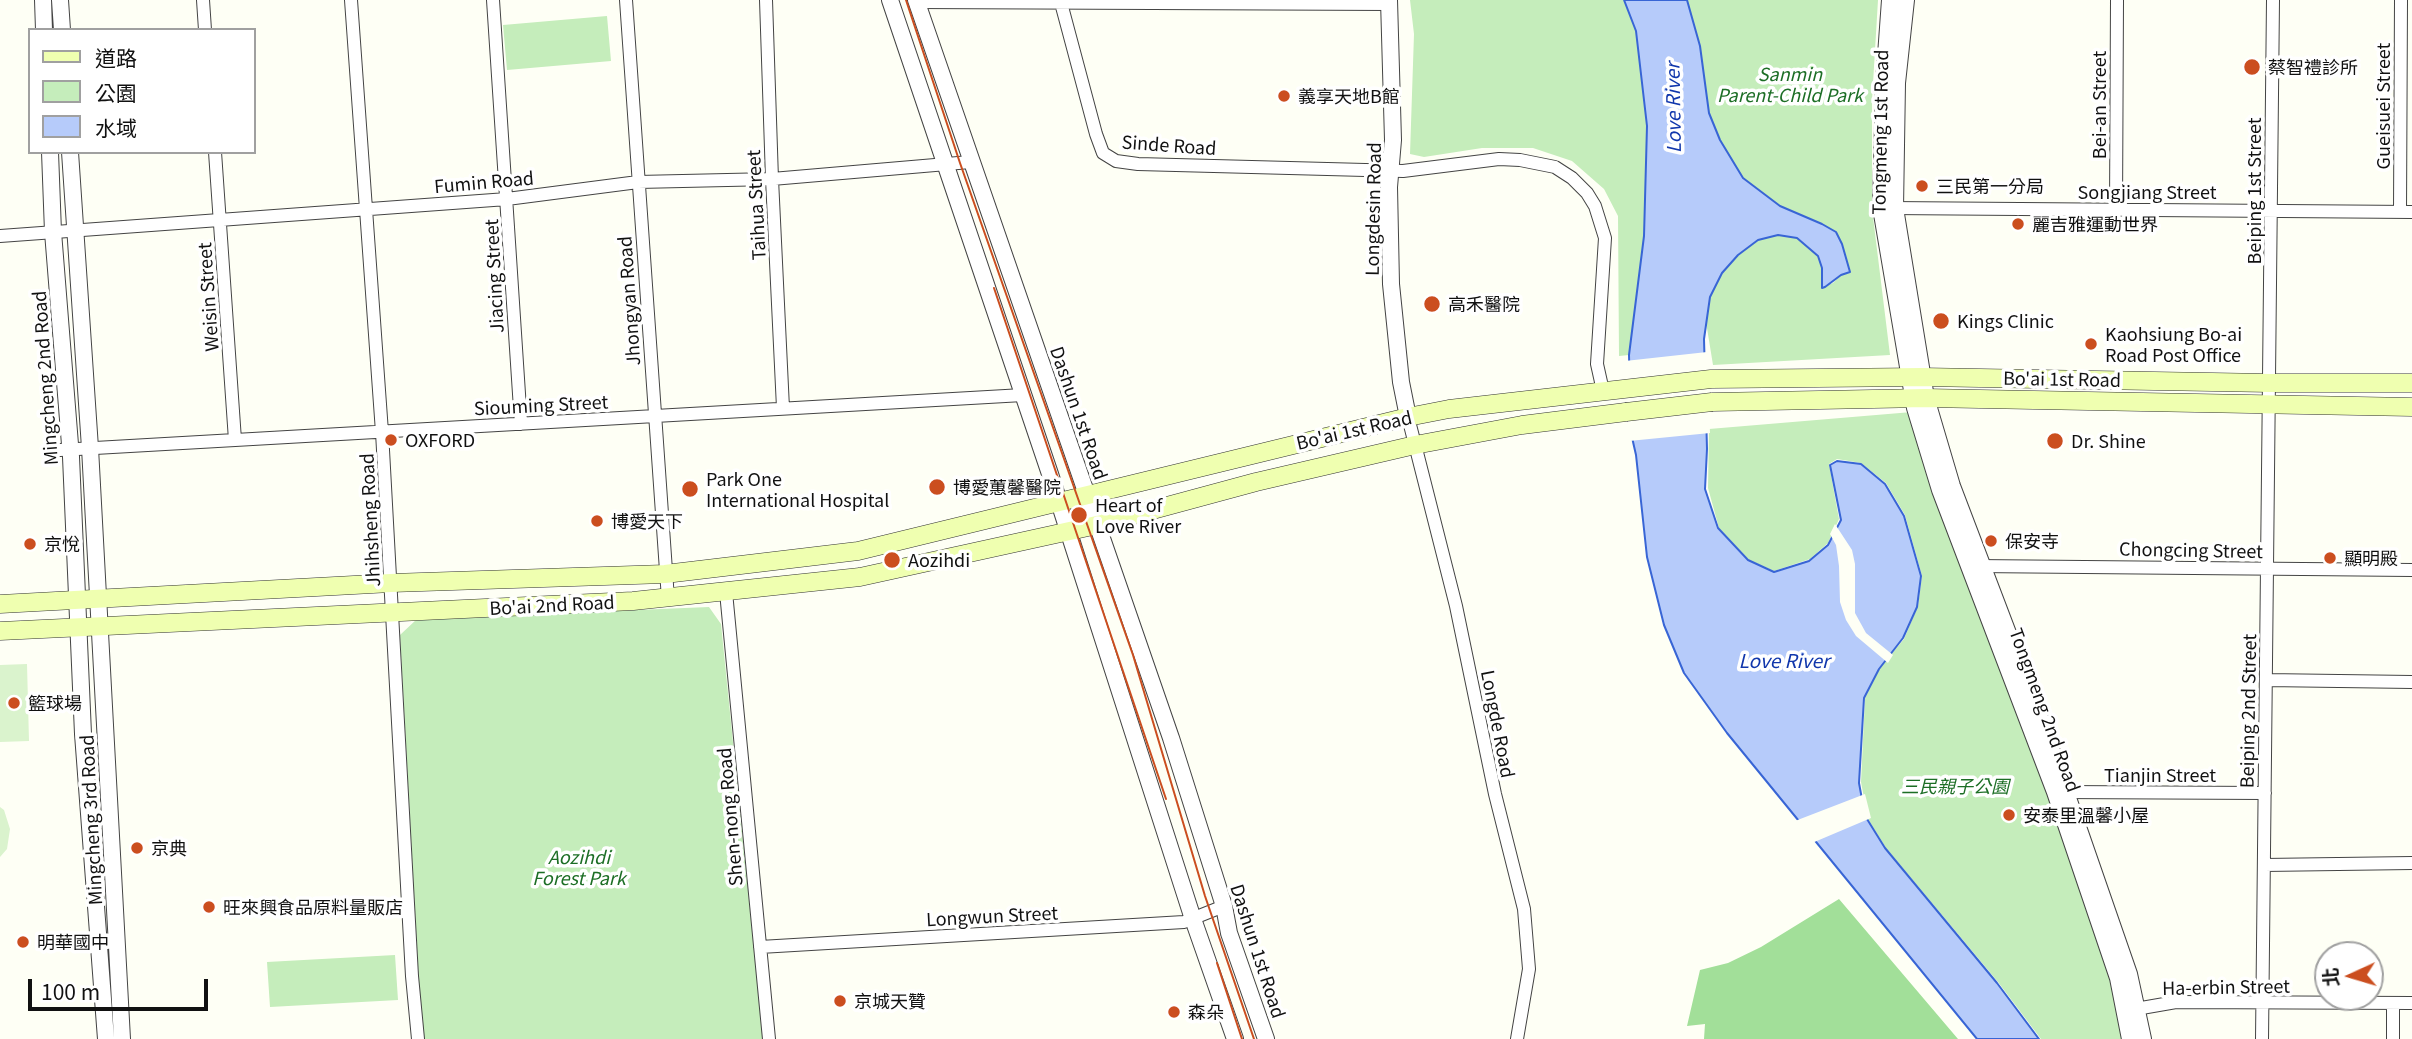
<!DOCTYPE html>
<html>
<head>
<meta charset="utf-8">
<style>
	body { margin:0 }
	#map { position:relative; width:2412px; height:1039px; overflow:hidden; background:#fefff5; font-family:Georgia,"Noto Sans TC",serif }
	canvas { display:block }
	.legend { position:absolute; left:28px; top:28px; width:228px; height:126px; box-sizing:border-box; background:#fff; border:2px solid #a0a0a0; margin:0; padding:9px 12px; list-style:none; font-size:21px; color:#111 }
	.legend li { display:flex; align-items:center; gap:14px; height:35px }
	.legend b { width:35px; border:2px solid #a0a0a0 }
	.north { position:absolute; left:2314px; top:941px; width:70px; height:70px; box-sizing:border-box; background:#fff; border:2px solid #a0a0a0; border-radius:50%; rotate:266deg; font-size:19px; font-weight:700; line-height:28px; text-align:center; color:#111 }
	.north::after { content:''; display:block; margin:auto; width:24px; height:32px; background:#cb4e1f; clip-path:polygon(50% 0,100% 100%,50% 72%,0 100%) }
	.scale { position:absolute; left:28px; top:979px; width:180px; height:32px; box-sizing:border-box; border:4px solid #111; border-top:0; padding-left:9px; font-size:21px; line-height:24px; white-space:nowrap; color:#111; -webkit-text-stroke:5px #fff; paint-order:stroke }
</style>
</head>
<body>
<div id="map">
<canvas width="2412" height="1039"></canvas>
<ul class="legend">
<li><b style="height:9px;background:#efffb0"></b>道路</li>
<li><b style="height:19px;background:#c5edbb"></b>公園</li>
<li><b style="height:19px;background:#b6cbfa"></b>水域</li>
</ul>
<div class="north">北</div>
<div class="scale">100 m</div>
</div>
<script>
const ctx = document.querySelector('canvas').getContext('2d');
ctx.lineJoin = 'round';
function fill(path, color) { ctx.fillStyle = color; ctx.fill(path, 'evenodd'); }
const shape = rows => new Path2D(rows.map(r => 'M' + r).join(''));
function stroke(path, color, width, dash) { ctx.strokeStyle = color; ctx.lineWidth = width; ctx.lineCap = dash ? 'butt' : 'round'; ctx.setLineDash(dash || []); ctx.stroke(path); }
function drawText(font, color, halo, rows, align = 'center') {
  ctx.font = font + ' Georgia,"Noto Sans TC",serif'; ctx.lineWidth = 7; ctx.setLineDash([]); ctx.textBaseline = 'middle'; ctx.strokeStyle = halo; ctx.fillStyle = color; for (const [text, x, y, turn = 0] of rows) {
    ctx.save(); ctx.translate(x, y); ctx.rotate((+turn || 0) * Math.PI / 180); ctx.textAlign = isNaN(turn) ? turn : align; if (halo) ctx.strokeText(text, 0, 0); ctx.fillText(text, 0, 0); ctx.restore();
  }
}
fill(shape([
	[1410,0,1624,0,1636,31,1647,126,1644,236,1629,355,1619,356,1618,216,1604,189,1572,161,1533,148,1482,148,1424,157,1410,154,1414,34],
	[1687,0,1878,0,1872,100,1872,209,1890,355,1713,365,1706,322,1710,297,1722,273,1738,255,1759,240,1778,235,1797,238,1808,246,1818,256,1822,268,1822,287,1833,283,1841,275,1850,273,1822,224,1780,206,1743,178,1720,140,1709,113,1700,46],
	[607,16,611,61,507,70,503,25],
	[1912,412,2021,701,2130,1039,2041,1039,1998,982,1886,848,1868,819,1861,782,1865,698,1879,669,1904,639,1918,606,1922,576,1905,515,1886,483,1861,463,1837,459,1829,464,1839,519,1828,543,1810,559,1774,571,1749,560,1719,528,1708,488,1709,429],
	[709,607,721,624,763,1039,422,1039,400,635,417,619],
	[395,955,398,1000,270,1007,267,962]
]), '#c5edbb');
fill(shape([
	[1839,899,1958,1039,1704,1039,1705,1024,1687,1026,1700,970,1728,963,1761,947]
]), '#a2df99');
fill(shape([
	[27,664,29,741,0,742,0,665],
	[0,807,4,810,10,829,7,849,0,857]
]), '#daf3cd');
const water = shape([
	[1624,0,1687,0,1700,46,1709,113,1720,140,1743,178,1780,206,1822,224,1836,232,1842,244,1850,272,1841,275,1825,287,1822,288,1822,268,1818,256,1797,238,1778,235,1758,240,1738,255,1722,273,1710,297,1704,339,1707,449,1705,489,1718,528,1748,560,1774,572,1809,561,1828,545,1841,520,1830,465,1837,461,1861,464,1885,484,1904,516,1921,576,1917,607,1903,638,1879,669,1864,698,1859,783,1864,810,1867,819,1885,848,1997,983,2039,1039,1977,1039,1727,733,1684,673,1664,625,1647,557,1636,455,1631,433,1629,355,1644,236,1647,126,1636,31,1624,0]
]);
fill(water, '#b6cbfa');
stroke(water, '#3865d5', 2);
fill(shape([
	[1707,352,1710,433,1629,441,1625,361],
	[1835,524,1852,550,1855,564,1855,613,1866,633,1893,655,1888,663,1856,636,1846,620,1840,602,1839,566,1836,545,1830,534],
	[1865,794,1871,818,1812,843,1795,821]
]), '#fefff5');
const minor = shape([
	[203,0,205,30],
	[351,0,382,432,412,976,418,1039],
	[493,0,521,424],
	[626,0,668,599],
	[766,0,772,179,783,408],
	[916,2,1390,4],
	[1061,3,1096,134,1103,153,1116,161,1138,164,1403,171,1499,159,1520,160,1555,167,1572,178,1587,193,1595,206,1605,238,1597,364,1603,391],
	[215,152,235,440],
	[1889,208,2412,212],
	[2116,210,2117,0],
	[2400,211,2401,0],
	[0,236,507,199,638,182,772,179,970,162],
	[1408,417,1456,606,1495,794,1524,909,1529,969,1517,1039],
	[60,450,1023,395],
	[1975,566,2412,570],
	[726,592,769,1039],
	[2266,680,2412,682],
	[2059,792,2265,793],
	[2264,865,2412,863],
	[760,947,1184,922,1224,906],
	[2393,1003,2393,1039],
	[2130,1010,2176,1002,2412,1003],
	[2262,1039,2273,0]
]);
const tertiary = shape([
	[43,0,44,30],
	[60,0,62,30],
	[890,0,1050,474,1193,919,1235,1039],
	[916,0,1171,738,1224,906,1229,933,1266,1039],
	[1389,0,1393,140,1389,187,1391,284,1401,382,1408,417],
	[1890,0,1884,83,1881,208,1915,408,1940,490,2055,792,2118,978,2130,1039],
	[1906,0,1897,83,1895,208,1926,398,1952,486,2041,720,2129,974,2143,1039],
	[50,152,53,232,71,457,83,734,106,1039],
	[70,152,90,448,122,1039]
]);
const secondary = shape([
	[1712,402,1926,398,2412,407],
	[0,604,391,583,665,574,858,551,1408,417,1449,409,1711,379,1922,377,2270,383,2412,383],
	[0,631,633,601,860,577,1097,525,1256,482,1415,445,1522,425,1626,412]
]);
stroke(minor, '#444', 14);
stroke(tertiary, '#444', 18);
stroke(secondary, '#333', 19);
stroke(minor, '#fff', 12);
stroke(tertiary, '#fff', 16);
stroke(secondary, '#efffb0', 18);
stroke(shape([
	[906,0,960,163,1133,655,1205,896,1254,1039],
	[994,288,1166,799],
	[1217,963,1242,1039]
]), '#cb4e1f', 2);
const secondaryBridge = shape([
	[1626,412,1712,402]
]);
stroke(secondaryBridge, '#333', 19, []);
stroke(secondaryBridge, '#efffb0', 18);
for (const [x, y, r, color] of [
	[2252,67,9,"#cb4e1f"],
	[1284,96,7,"#cb4e1f"],
	[1922,186,7,"#cb4e1f"],
	[2018,224,7,"#cb4e1f"],
	[1432,304,9,"#cb4e1f"],
	[1941,321,9,"#cb4e1f"],
	[2091,344,7,"#cb4e1f"],
	[391,440,7,"#cb4e1f"],
	[2055,441,9,"#cb4e1f"],
	[937,487,9,"#cb4e1f"],
	[690,489,9,"#cb4e1f"],
	[1079,515,9,"#cb4e1f"],
	[597,521,7,"#cb4e1f"],
	[1991,541,7,"#cb4e1f"],
	[30,544,7,"#cb4e1f"],
	[2330,558,7,"#cb4e1f"],
	[892,560,9,"#cb4e1f"],
	[14,703,7,"#cb4e1f"],
	[2009,815,7,"#cb4e1f"],
	[137,848,7,"#cb4e1f"],
	[209,907,7,"#cb4e1f"],
	[23,942,7,"#cb4e1f"],
	[840,1001,7,"#cb4e1f"],
	[1174,1012,7,"#cb4e1f"]
]) { const dot = new Path2D(); dot.arc(x, y, r, 0, 2 * Math.PI); ctx.fillStyle = color; ctx.fill(dot); stroke(dot, '#fff', 2.5); }
drawText('18px', '#111', '#fff', [
	["蔡智禮診所",2268,67],
	["義享天地B館",1298,96],
	["三民第一分局",1936,186],
	["麗吉雅運動世界",2032,224],
	["高禾醫院",1448,304],
	["Kings Clinic",1957,321],
	["Kaohsiung Bo-ai",2105,334],
	["Road Post Office",2105,355],
	["OXFORD",405,440],
	["Dr. Shine",2071,441],
	["Park One",706,479],
	["International Hospital",706,500],
	["博愛蕙馨醫院",953,487],
	["Heart of",1095,505],
	["Love River",1095,526],
	["博愛天下",611,521],
	["保安寺",2005,541],
	["京悅",44,544],
	["顯明殿",2344,558],
	["Aozihdi",908,560],
	["籃球場",28,703],
	["安泰里溫馨小屋",2023,815],
	["京典",151,848],
	["旺來興食品原料量販店",223,907],
	["明華國中",37,942],
	["京城天贊",854,1001],
	["森朵",1188,1012]
], 'left');
drawText('italic 18px', '#1c6e25', '#fff', [
	["Sanmin",1790,74],
	["Parent-Child Park",1790,95],
	["三民親子公園",1955,786],
	["Aozihdi",579,857],
	["Forest Park",579,878]
]);
drawText('18px', '#111', '#fff', [
	["Bei-an Street",2099,105,-90],
	["Gueisuei Street",2383,106,-90],
	["Tongmeng 1st Road",1880,132,-89],
	["Sinde Road",1169,145,4],
	["Fumin Road",484,182,-5],
	["Beiping 1st Street",2254,191,-90],
	["Songjiang Street",2147,192],
	["Taihua Street",756,205,-93],
	["Longdesin Road",1373,209,-89],
	["Jiacing Street",494,276,-93],
	["Weisin Street",208,297,-94],
	["Jhongyan Road",629,301,-94],
	["Mingcheng 2nd Road",45,378,-94],
	["Bo'ai 1st Road",2062,379,1],
	["Siouming Street",541,405,-3],
	["Dashun 1st Road",1079,413,71],
	["Bo'ai 1st Road",1354,430,-13],
	["Jhihsheng Road",370,520,-93],
	["Chongcing Street",2191,550,1],
	["Bo'ai 2nd Road",552,605,-3],
	["Tongmeng 2nd Road",2045,710,70],
	["Beiping 2nd Street",2248,711,-89],
	["Longde Road",1498,724,79],
	["Tianjin Street",2160,775],
	["Shen-nong Road",730,817,-95],
	["Mingcheng 3rd Road",91,820,-93],
	["Longwun Street",992,916,-3],
	["Dashun 1st Road",1258,951,72],
	["Ha-erbin Street",2226,987,-1]
]);
drawText('italic 19px', '#1137ac', '#fff', [
	["Love River",1673,108,-91],
	["Love River",1784,661]
]);
</script>
</body>
</html>
